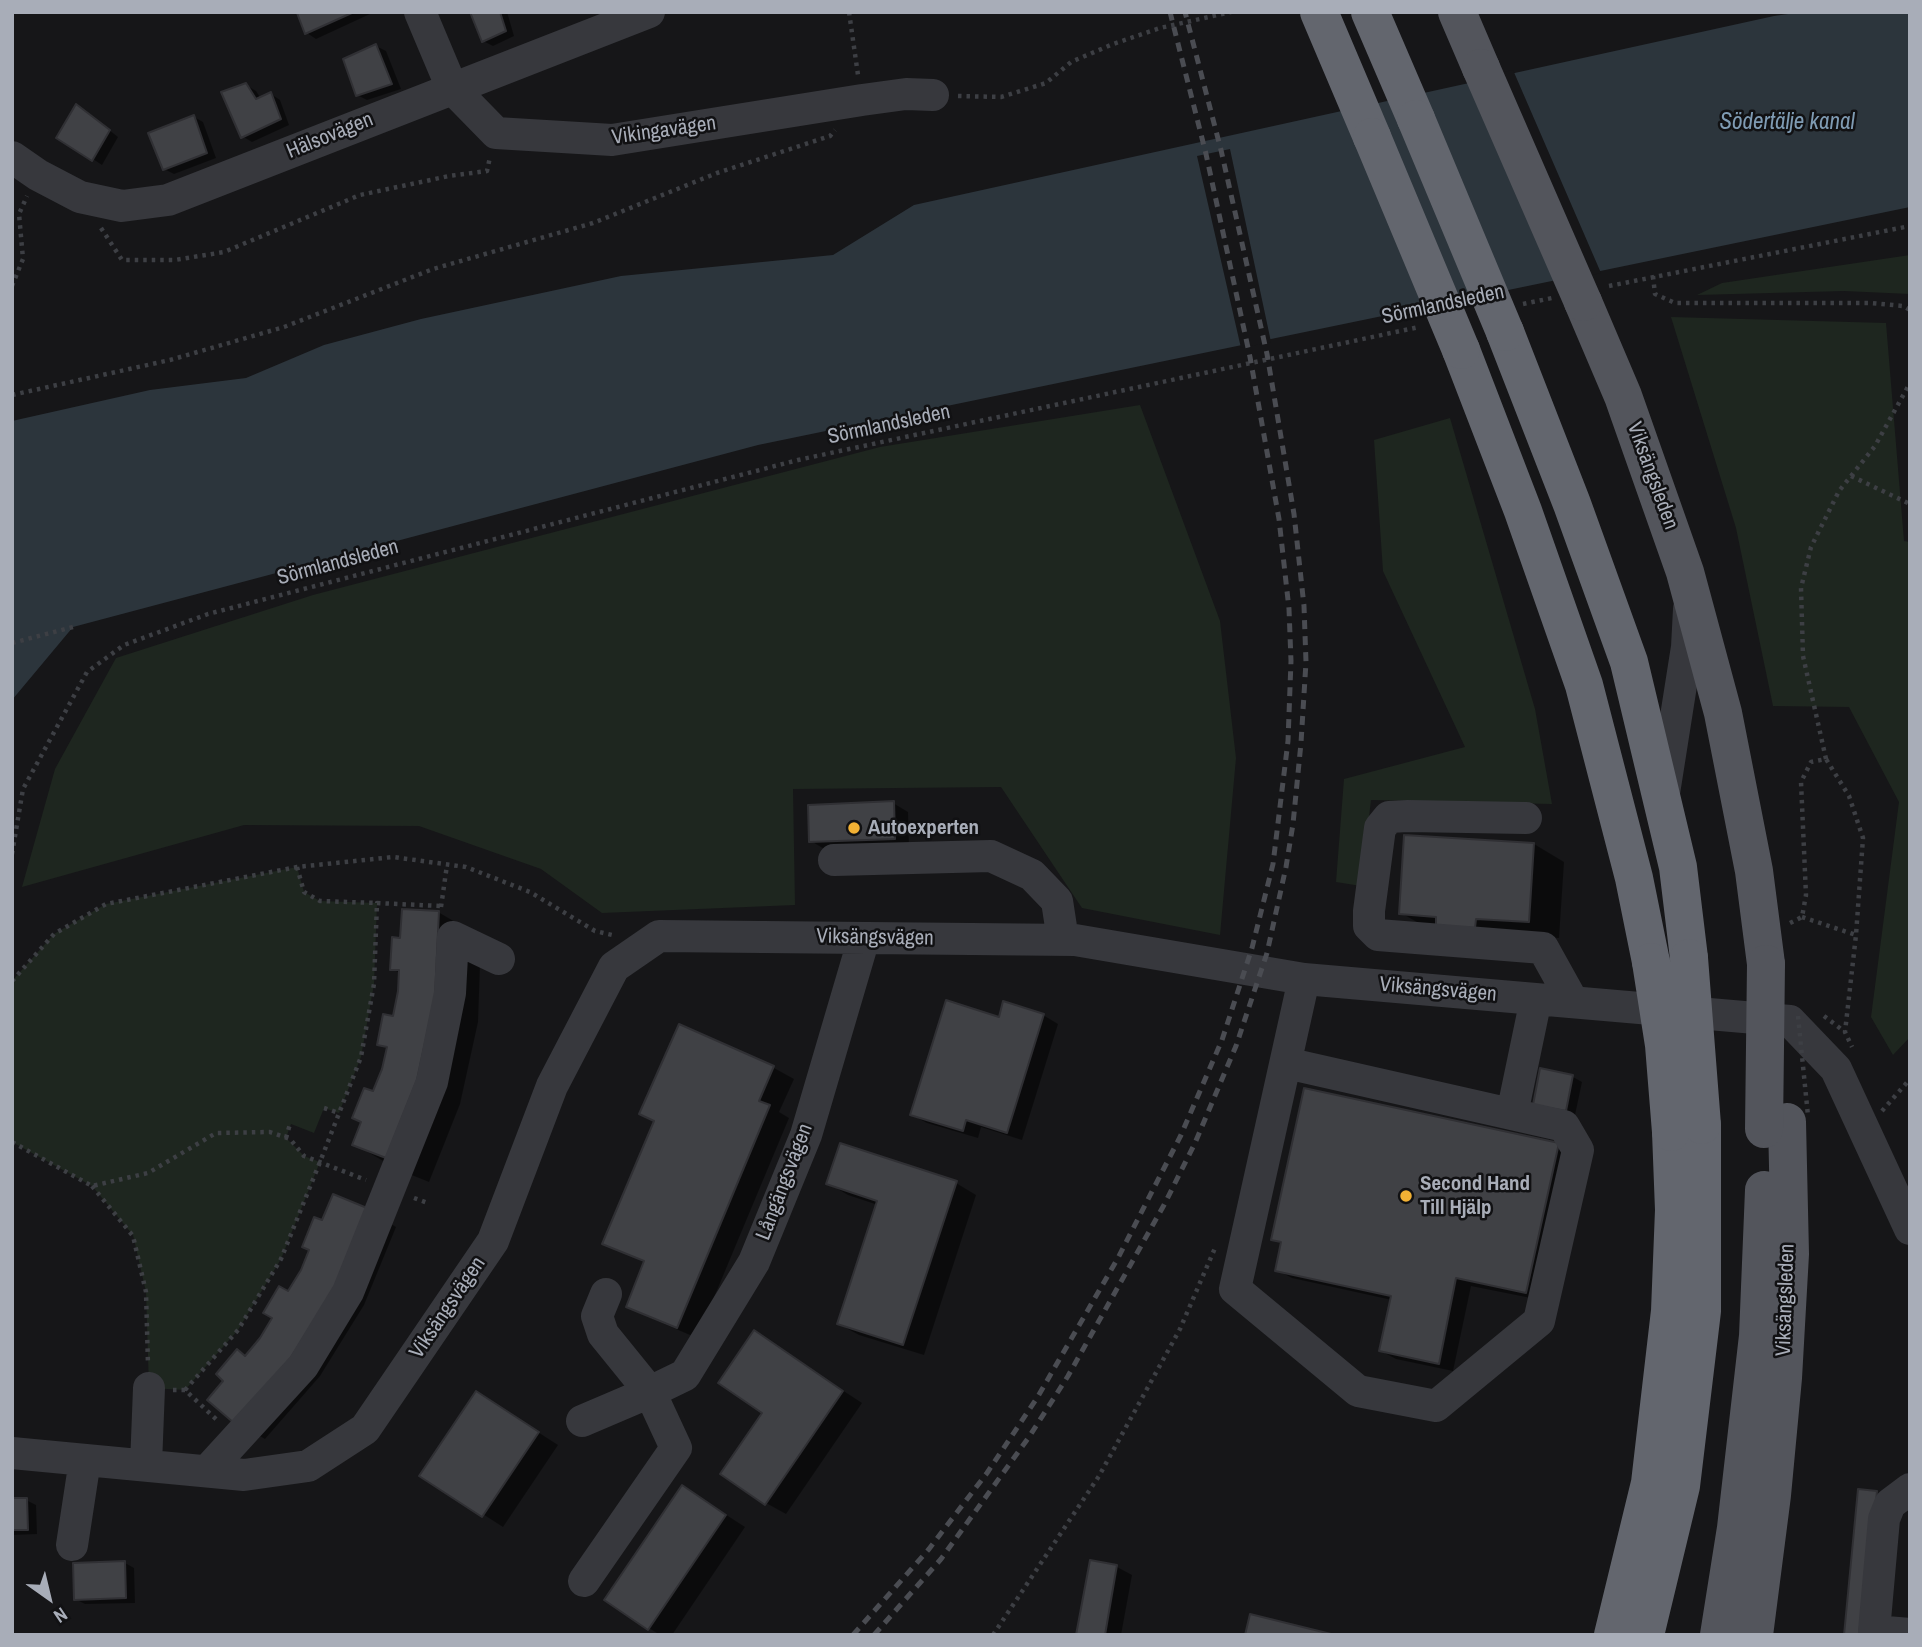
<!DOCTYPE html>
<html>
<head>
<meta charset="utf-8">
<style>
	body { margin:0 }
	#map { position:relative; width:1922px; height:1647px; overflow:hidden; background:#161618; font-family:"Archivo Narrow",sans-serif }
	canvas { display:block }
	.frame { position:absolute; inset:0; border:14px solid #a8adb8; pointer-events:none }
	.north { position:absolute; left:14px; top:1563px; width:70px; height:70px; -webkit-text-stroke:5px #111113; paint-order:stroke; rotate:146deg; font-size:19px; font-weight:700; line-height:28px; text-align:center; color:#a8adb8 }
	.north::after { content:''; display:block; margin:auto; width:24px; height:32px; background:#a8adb8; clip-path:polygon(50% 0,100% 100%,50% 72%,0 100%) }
</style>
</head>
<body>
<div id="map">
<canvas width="1922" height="1647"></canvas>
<div class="frame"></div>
<div class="north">N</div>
</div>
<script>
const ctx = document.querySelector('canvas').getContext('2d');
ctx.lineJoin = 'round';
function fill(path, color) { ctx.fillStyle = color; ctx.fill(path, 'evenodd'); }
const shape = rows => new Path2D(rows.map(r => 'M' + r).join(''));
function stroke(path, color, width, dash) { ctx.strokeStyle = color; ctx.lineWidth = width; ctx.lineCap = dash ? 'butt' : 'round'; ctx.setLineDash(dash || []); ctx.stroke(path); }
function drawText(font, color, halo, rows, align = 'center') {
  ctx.font = font + ' "Archivo Narrow",sans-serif'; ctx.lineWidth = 5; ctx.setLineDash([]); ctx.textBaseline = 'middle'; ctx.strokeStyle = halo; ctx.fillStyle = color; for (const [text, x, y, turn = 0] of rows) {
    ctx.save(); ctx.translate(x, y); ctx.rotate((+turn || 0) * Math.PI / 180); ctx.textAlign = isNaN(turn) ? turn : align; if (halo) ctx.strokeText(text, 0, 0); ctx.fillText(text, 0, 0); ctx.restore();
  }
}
fill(shape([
	[1910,255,1910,294,1844,291,1697,295,1722,283],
	[1671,317,1886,323,1904,541,1910,542,1910,1037,1893,1055,1871,1017,1899,802,1849,707,1773,706,1736,528],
	[1140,405,1220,621,1236,758,1220,935,1082,908,1001,787,793,789,795,905,602,913,541,869,419,826,244,825,22,887,55,769,116,658,313,595,880,447],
	[1450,418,1535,709,1552,804,1371,800,1361,886,1336,882,1344,779,1465,747,1383,571,1374,440],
	[297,867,304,892,320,901,377,903,374,984,361,1057,339,1113,324,1108,314,1133,291,1124,286,1138,304,1156,320,1162,281,1259,238,1330,185,1390,149,1388,146,1292,133,1235,92,1186,12,1142,12,981,54,934,106,904]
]), '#1e261f');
fill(shape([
	[1802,12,1910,12,1910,207,758,445,73,627,12,700,12,421,150,390,246,378,324,345,421,319,621,276,833,255,914,205,1774,16]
]), '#2c353c');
fill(shape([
	[1513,70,1601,273,1558,282,1469,80],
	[1230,149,1271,342,1241,348,1197,156]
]), '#161618');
fill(shape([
	[304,12,369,12,370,14,316,39,307,33],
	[472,12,507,12,514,36,493,46,483,41],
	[376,46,386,51,401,89,367,100,357,95],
	[246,85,256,91,261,99,271,94,280,100,289,125,252,142,242,136],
	[86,112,118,137,102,165,93,159],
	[194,117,203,122,216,158,174,174,164,169],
	[893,803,908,812,909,846,826,850,811,841],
	[1406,837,1534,844,1564,862,1559,938,1431,930,1401,913],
	[438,912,481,937,478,1022,460,1104,429,1182,397,1169,354,1144,384,1070,388,1049,379,1044,394,1018,400,973,392,969,402,940],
	[1043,1015,1058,1024,1022,1140,981,1127,978,1138,927,1123,912,1115,1000,1019],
	[680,1026,774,1068,794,1079,779,1112,789,1118,697,1338,648,1317,628,1306,645,1263,605,1243,656,1122],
	[1573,1077,1582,1082,1575,1115,1544,1109],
	[1558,1145,1573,1153,1541,1300,1471,1286,1453,1371,1396,1359,1381,1351,1392,1300,1292,1278,1277,1270,1282,1244,1273,1239],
	[828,1183,956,1183,976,1195,924,1355,859,1335,839,1324,878,1205,848,1195],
	[366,1209,396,1227,364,1305,320,1376,265,1439,235,1422,226,1381,237,1352,246,1357,262,1339,289,1293,323,1222],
	[755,1333,862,1403,786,1514,766,1503,764,1412],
	[477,1393,558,1445,503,1527,422,1475],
	[683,1487,745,1527,672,1635,660,1635,649,1628],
	[12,1500,26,1500,36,1505,37,1534,12,1535],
	[1091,1562,1117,1567,1132,1575,1121,1635,1078,1635],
	[125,1563,134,1568,135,1603,85,1604,75,1599]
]), '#0007');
const building = shape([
	[300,12,354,12,305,34,297,13,300,12],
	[470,12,500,12,506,31,482,42,470,12],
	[376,44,392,84,356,96,343,59,376,44],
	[246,83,256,99,271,92,281,119,241,138,221,92,246,83],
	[76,104,110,130,92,161,56,138,76,104],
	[194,115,207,153,163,170,148,133,194,115],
	[894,801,895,839,809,842,808,805,894,801],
	[1404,835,1534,843,1529,922,1476,919,1475,928,1436,926,1436,917,1399,914,1404,835],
	[402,909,439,911,435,997,417,1080,386,1158,352,1145,361,1122,352,1118,364,1088,373,1091,382,1069,387,1047,377,1045,383,1014,393,1016,398,991,399,970,390,970,392,937,400,938,402,909],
	[946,1000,999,1017,1003,1001,1044,1014,1007,1133,966,1120,963,1131,910,1115,946,1000],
	[679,1024,774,1066,759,1101,770,1105,677,1328,626,1307,644,1261,602,1244,654,1121,639,1114,679,1024],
	[1540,1068,1573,1075,1566,1111,1533,1105,1540,1068],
	[1304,1088,1559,1143,1526,1293,1456,1278,1439,1364,1379,1351,1391,1296,1275,1271,1281,1242,1271,1240,1304,1088],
	[840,1143,957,1181,903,1345,837,1324,877,1201,826,1184,840,1143],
	[333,1194,367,1208,335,1288,290,1359,234,1423,207,1400,223,1381,216,1374,237,1349,245,1356,260,1338,272,1318,263,1313,279,1286,288,1291,301,1270,309,1250,302,1247,314,1217,322,1220,333,1194],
	[754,1330,843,1391,765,1505,720,1474,762,1413,718,1383,754,1330],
	[476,1391,539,1432,482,1517,419,1476,476,1391],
	[682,1485,726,1515,648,1630,604,1600,682,1485],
	[1858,1489,1877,1491,1863,1635,1844,1635,1858,1489],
	[12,1498,27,1498,28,1530,12,1530,12,1498],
	[1090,1560,1117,1565,1105,1635,1076,1635,1090,1560],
	[125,1561,126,1598,74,1600,73,1563,125,1561],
	[1250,1614,1335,1635,1245,1635,1250,1614]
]);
fill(building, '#404145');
stroke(building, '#303034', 2);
stroke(shape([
	[849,12,858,75],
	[958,96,1001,97,1046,83,1071,62,1113,44,1160,28,1231,12],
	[101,228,122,260,175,260,224,252,360,195,449,176,487,171,490,157],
	[1653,276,1655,294,1675,303,1871,303,1903,306,1910,310],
	[12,286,23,259,19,214,27,196],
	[1609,286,1910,226],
	[1523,304,1552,298],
	[12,395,170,360,284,327,433,269,593,223,717,173,830,136,835,130],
	[1851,476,1910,504],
	[12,643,73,627],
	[1826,759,1803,656,1801,588,1811,547,1839,491,1875,446,1910,383],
	[12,854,23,789,87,672,124,645,208,614,798,460,1419,327],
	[297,867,304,892,320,901,377,903],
	[441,907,447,865],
	[1802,917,1856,935],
	[1790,923,1802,917,1806,895,1801,782,1811,762,1826,759,1849,796,1863,838,1856,935,1845,1032,1852,1047],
	[12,981,54,934,106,904,297,867,393,857,466,867,530,892,595,931,612,935],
	[1824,1016,1845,1032],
	[324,1108,339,1113],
	[1882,1111,1910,1079],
	[286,1138,290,1124],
	[12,1142,92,1186,148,1173,216,1133,270,1132,290,1139,304,1156,366,1180],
	[92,1186,133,1236,146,1292,148,1365],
	[414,1198,428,1203],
	[173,1390,185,1390,218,1421],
	[185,1390,238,1330,281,1259,320,1162,361,1057,374,984,377,903,440,906],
	[993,1635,1099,1476,1180,1329,1215,1248]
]), '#3d3f44', 4.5, [3.5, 5]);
stroke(shape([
	[420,12,452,88,496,133,612,140,862,100,906,94,933,95],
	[12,157,38,175,80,197,122,206,168,200,649,12],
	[1664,793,1687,647,1689,609],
	[1526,818,1408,816,1389,817,1380,828,1369,911,1369,926,1378,935,1543,948,1573,1002],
	[834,860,991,856,1032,875,1057,901,1063,940],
	[1286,1063,1564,1126,1578,1150,1539,1321,1436,1406,1358,1391,1235,1289,1304,979],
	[1512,1114,1536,999],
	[582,1421,650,1392,603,1334,597,1316,606,1294],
	[12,1453,244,1475,308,1466,365,1429,493,1241,552,1086,614,967,659,936,1075,940,1304,979,1790,1021,1836,1069,1910,1229],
	[146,1465,149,1388],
	[207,1471,303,1366,348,1292,432,1082,450,993,453,937,499,959],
	[1910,1489,1890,1504,1884,1519,1874,1631,1910,1634],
	[72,1545,85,1460],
	[584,1581,676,1448,650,1392,685,1375,754,1262,806,1135,864,938]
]), '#37383d', 32);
stroke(shape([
	[1457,12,1481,68],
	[1583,302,1623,396,1685,572,1723,713,1754,871,1766,964],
	[1719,1635,1736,1528,1758,1336,1764,1190],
	[1754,1635,1772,1495,1783,1378,1790,1254,1787,1122]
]), '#53555c', 38);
stroke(shape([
	[1319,12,1372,137],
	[1370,12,1416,119],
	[1505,332,1572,504,1629,662,1678,867,1689,958],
	[1461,350,1523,511,1584,685,1634,878,1651,962],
	[1613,1635,1650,1483,1670,1311,1674,1210,1671,1132],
	[1645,1635,1681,1486,1702,1311,1702,1125]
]), '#63666e', 38);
stroke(shape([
	[853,1635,929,1549,987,1473,1037,1398,1118,1258,1181,1135,1222,1040,1252,948,1273,864,1288,741,1291,661,1289,609,1279,519,1250,357,1206,154,1170,12],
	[874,1635,941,1559,1029,1437,1068,1376,1164,1205,1195,1143,1236,1046,1267,953,1286,867,1293,824,1301,743,1306,662,1304,606,1294,514,1267,354,1221,150,1185,12]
]), '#4a4c52', 5, [9, 7]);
stroke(shape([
	[1798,1016,1808,1116]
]), '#3d3f44', 4.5, [3.5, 5]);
stroke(shape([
	[1481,68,1583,302],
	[1764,1129,1766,964]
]), '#53555c', 38);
stroke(shape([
	[1416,119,1505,332],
	[1372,137,1461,350],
	[1689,958,1702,1125],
	[1651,962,1664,1045,1671,1132]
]), '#63666e', 38);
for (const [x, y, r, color] of [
	[854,828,7,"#f2b134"],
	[1406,1196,7,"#f2b134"]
]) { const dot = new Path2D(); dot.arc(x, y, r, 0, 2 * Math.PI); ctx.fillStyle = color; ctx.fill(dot); stroke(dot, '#111113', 2.5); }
drawText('21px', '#a8adb8', '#111113', [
	["Vikingavägen",664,131,-8],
	["Hälsovägen",330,136,-22],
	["Sörmlandsleden",1443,305,-12],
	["Sörmlandsleden",889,425,-12],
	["Viksängsleden",1652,476,70],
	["Sörmlandsleden",338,563,-15],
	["Viksängsvägen",875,938,1],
	["Viksängsvägen",1438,990,5],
	["Långängsvägen",785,1182,-69],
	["Viksängsleden",1786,1300,-88],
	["Viksängsvägen",448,1308,-56]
]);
drawText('bold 21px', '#a8adb8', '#111113', [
	["Autoexperten",868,828],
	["Second Hand",1420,1184],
	["Till Hjälp",1420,1208]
], 'left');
drawText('italic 23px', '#7f9bb3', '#111113', [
	["Södertälje kanal",1787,123]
]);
</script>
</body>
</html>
